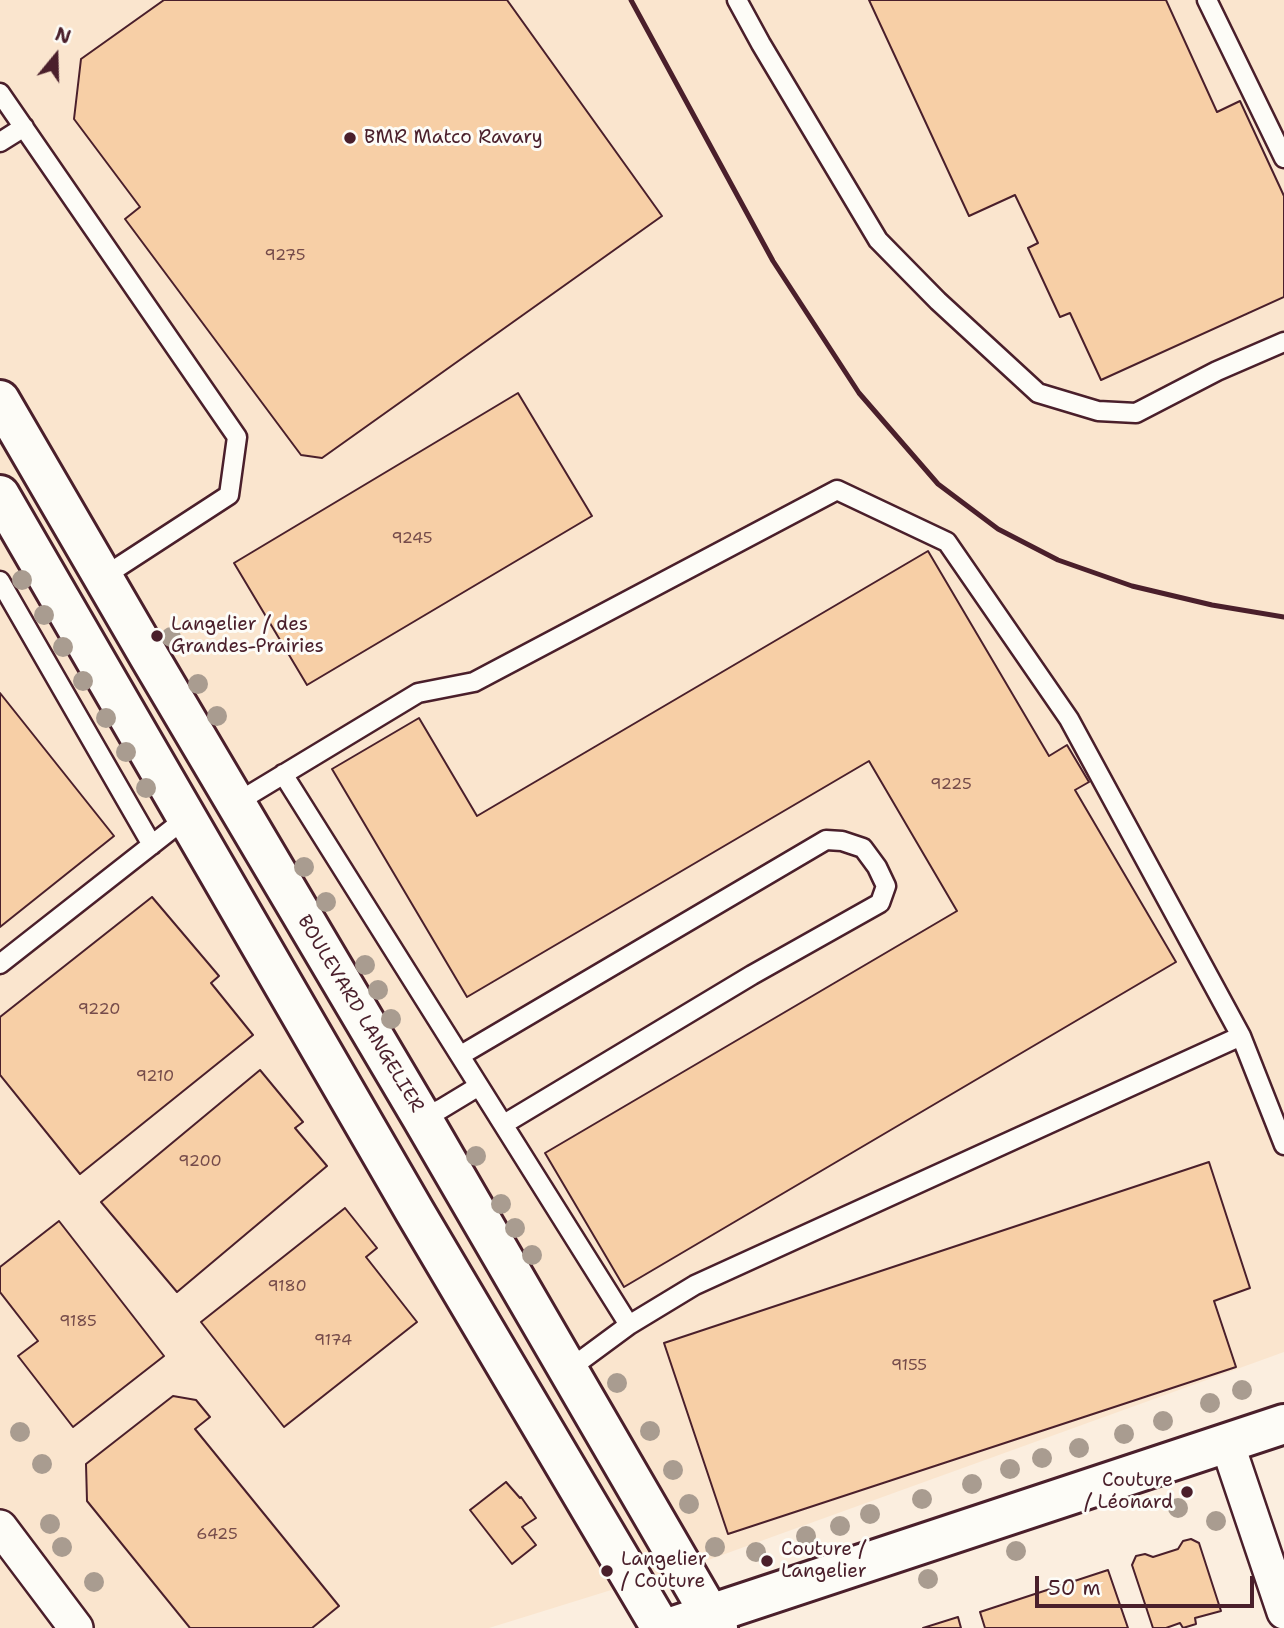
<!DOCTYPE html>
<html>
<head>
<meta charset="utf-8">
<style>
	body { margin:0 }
	#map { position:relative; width:1284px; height:1628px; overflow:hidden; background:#fbeedf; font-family:"Shantell Sans",sans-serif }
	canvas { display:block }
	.north { position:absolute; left:21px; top:21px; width:70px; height:70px; -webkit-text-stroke:5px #fdfcf7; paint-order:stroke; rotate:19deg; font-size:19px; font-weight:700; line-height:28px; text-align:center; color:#4a1f2b }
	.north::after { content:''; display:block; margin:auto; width:24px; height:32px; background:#4a1f2b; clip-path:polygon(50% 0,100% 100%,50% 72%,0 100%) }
	.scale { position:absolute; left:1035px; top:1576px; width:219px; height:32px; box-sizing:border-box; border:4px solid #4a1f2b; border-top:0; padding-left:9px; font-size:21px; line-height:24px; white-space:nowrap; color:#4a1f2b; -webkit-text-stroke:5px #fdfcf7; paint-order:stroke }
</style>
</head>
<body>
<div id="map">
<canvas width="1284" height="1628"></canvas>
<div class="north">N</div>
<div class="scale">50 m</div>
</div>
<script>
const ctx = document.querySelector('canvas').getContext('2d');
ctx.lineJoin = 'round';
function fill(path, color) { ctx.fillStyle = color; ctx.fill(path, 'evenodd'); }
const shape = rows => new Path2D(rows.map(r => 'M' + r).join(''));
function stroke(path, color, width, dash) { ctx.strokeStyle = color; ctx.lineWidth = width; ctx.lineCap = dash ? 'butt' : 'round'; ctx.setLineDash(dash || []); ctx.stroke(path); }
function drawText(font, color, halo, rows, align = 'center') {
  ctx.font = font + ' "Shantell Sans",sans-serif'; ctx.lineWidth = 6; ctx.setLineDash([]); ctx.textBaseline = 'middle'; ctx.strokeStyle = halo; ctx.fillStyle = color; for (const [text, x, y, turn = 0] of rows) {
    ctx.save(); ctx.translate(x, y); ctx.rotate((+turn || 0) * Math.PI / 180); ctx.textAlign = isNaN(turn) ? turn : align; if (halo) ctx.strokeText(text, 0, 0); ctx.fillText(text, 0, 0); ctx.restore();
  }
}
fill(shape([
	[0,0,1284,0,1284,1352,711,1559,489,1628,0,1628]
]), '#fae5ce');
const building = shape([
	[164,0,507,0,662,216,322,458,301,455,125,219,140,207,74,119,81,59,164,0],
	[869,0,1166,0,1217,112,1240,101,1284,196,1284,297,1101,380,1070,313,1060,317,1028,248,1038,243,1015,195,969,216,869,0],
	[518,393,592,516,307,685,234,563,518,393],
	[928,551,1049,756,1067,745,1089,782,1075,790,1176,962,624,1287,545,1153,957,911,869,761,467,997,332,769,419,718,477,816,928,551],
	[0,693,114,836,0,927,0,693],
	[152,897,219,976,211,983,253,1035,80,1174,0,1075,0,1017,152,897],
	[260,1070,303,1122,295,1128,327,1166,177,1292,101,1202,260,1070],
	[1209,1162,1250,1288,1214,1301,1236,1367,728,1534,664,1343,1209,1162],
	[345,1208,377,1248,366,1257,417,1322,284,1427,201,1322,345,1208],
	[59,1221,164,1356,73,1427,18,1356,38,1341,0,1292,0,1267,59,1221],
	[173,1396,196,1400,210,1417,195,1429,339,1606,312,1628,190,1628,87,1501,86,1464,173,1396],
	[506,1482,520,1498,521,1497,536,1518,522,1527,536,1545,512,1564,470,1510,506,1482],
	[1191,1539,1199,1543,1221,1611,1195,1618,1196,1624,1183,1628,1180,1623,1166,1628,1153,1628,1132,1565,1136,1556,1145,1554,1153,1557,1178,1549,1183,1541,1191,1539],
	[1108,1570,1128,1628,985,1628,980,1612,1108,1570],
	[958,1617,961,1628,923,1628,958,1617]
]);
fill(building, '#f7cfa6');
stroke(building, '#4a1f2b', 2);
const service = shape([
	[737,0,761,44,878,240,938,301,1038,393,1098,411,1136,413,1217,371,1284,342],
	[1207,0,1284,158],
	[0,93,237,437,229,495,103,577],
	[0,142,24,127],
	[0,581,152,845],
	[283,774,479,1086],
	[236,803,418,693,474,682,837,490,947,542,1069,719,1241,1036,695,1285,629,1325],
	[0,964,186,818],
	[1241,1036,1284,1145],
	[461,1055,826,840,842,841,863,848,877,867,886,886,880,903,752,975,504,1124],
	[422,1118,441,1109,479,1086,629,1325,568,1370]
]);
const minor = shape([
	[1227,1443,1284,1612],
	[0,1527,76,1628]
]);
const tertiary = shape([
	[668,1628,1284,1424]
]);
const secondary = shape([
	[0,400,150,658,422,1118,718,1628],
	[0,495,415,1212,661,1628]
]);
stroke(service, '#4a1f2b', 23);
stroke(minor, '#4a1f2b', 38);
stroke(tertiary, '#4a1f2b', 44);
stroke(secondary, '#4a1f2b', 44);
stroke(service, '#fdfcf7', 18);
stroke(minor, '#fdfcf7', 33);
stroke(tertiary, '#fdfcf7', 38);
stroke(secondary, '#fdfcf7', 38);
stroke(shape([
	[631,0,773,261,859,393,938,484,998,529,1058,560,1132,586,1212,605,1284,617]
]), '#4a1f2b', 5);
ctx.fillStyle = '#a99c90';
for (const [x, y] of [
	[22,580],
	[44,615],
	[171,637],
	[63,647],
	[83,681],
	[198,684],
	[217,716],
	[106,718],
	[126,752],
	[146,788],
	[304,867],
	[326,902],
	[365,965],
	[378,990],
	[391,1019],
	[476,1156],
	[501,1204],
	[515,1228],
	[532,1255],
	[617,1383],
	[1242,1390],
	[1210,1403],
	[1163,1421],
	[650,1431],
	[20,1432],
	[1124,1434],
	[1079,1448],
	[1042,1458],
	[42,1464],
	[1010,1469],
	[673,1470],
	[972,1484],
	[922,1499],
	[689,1504],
	[1178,1508],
	[870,1514],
	[1216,1521],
	[50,1524],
	[840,1526],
	[806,1536],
	[62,1547],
	[715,1547],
	[1016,1551],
	[756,1552],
	[928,1579],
	[94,1582]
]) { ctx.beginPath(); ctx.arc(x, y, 10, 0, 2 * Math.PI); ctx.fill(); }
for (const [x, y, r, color] of [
	[350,138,7,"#4a1f2b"],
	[157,636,7,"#4a1f2b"],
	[1187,1492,7,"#4a1f2b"],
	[767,1561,7,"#4a1f2b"],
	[607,1571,7,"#4a1f2b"]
]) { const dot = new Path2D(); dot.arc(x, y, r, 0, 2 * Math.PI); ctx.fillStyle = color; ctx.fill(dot); stroke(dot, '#fdfcf7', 2.5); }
drawText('16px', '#754b4a', null, [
	["9275",285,256],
	["9245",412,539],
	["9225",951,785],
	["9220",99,1010],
	["9210",155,1077],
	["9200",200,1162],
	["9180",287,1287],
	["9185",78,1322],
	["9174",333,1341],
	["9155",909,1366],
	["6425",217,1535]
]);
drawText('19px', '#4a1f2b', '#fdfcf7', [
	["BMR Matco Ravary",364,138],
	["Langelier / des",171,625],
	["Grandes-Prairies",171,647],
	["Couture",1173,1481,"right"],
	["/ Léonard",1173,1503,"right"],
	["Couture /",781,1550],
	["Langelier",781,1572],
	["Langelier",621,1560],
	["/ Couture",621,1582]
], 'left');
drawText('19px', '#4a1f2b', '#fdfcf7', [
	["BOULEVARD LANGELIER",360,1014,59]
]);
</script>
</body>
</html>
